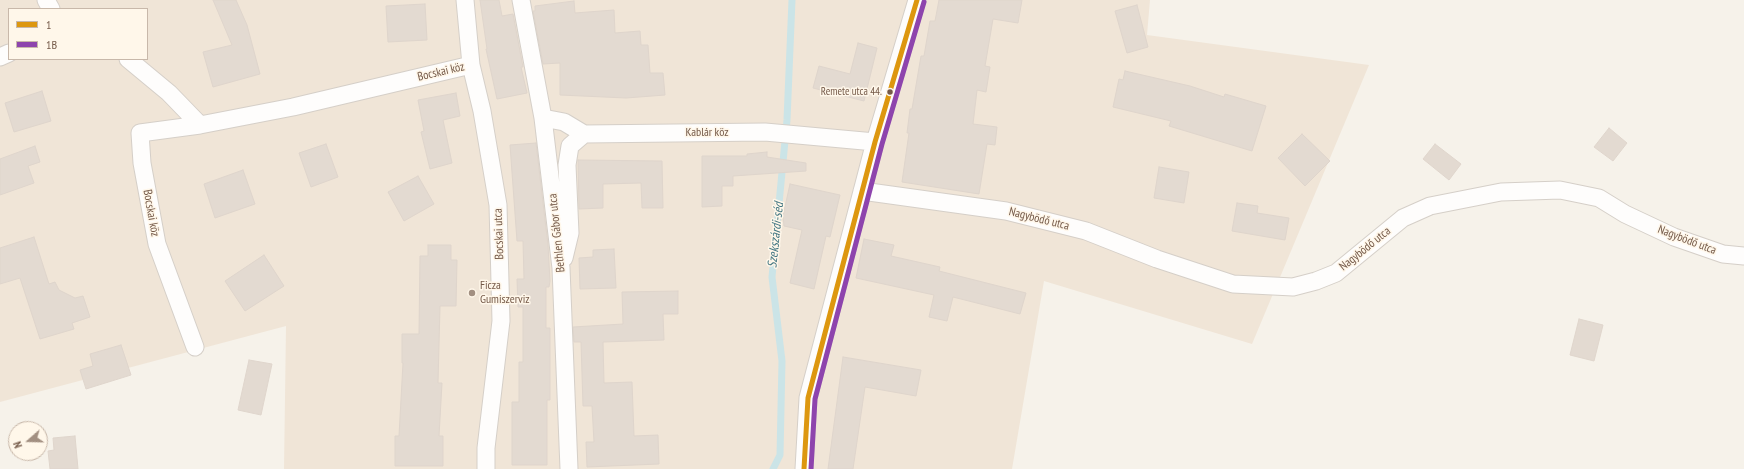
<!DOCTYPE html>
<html>
<head>
<meta charset="utf-8">
<style>
	body { margin:0 }
	#map { position:relative; width:1744px; height:469px; overflow:hidden; background:#f6f2ea; font-family:"PT Sans Narrow",sans-serif }
	canvas { display:block }
	.legend { position:absolute; left:8px; top:8px; width:140px; height:52px; box-sizing:border-box; background:#fff7ea; border:1px solid #c8b8aa; margin:0; padding:5px 7px; list-style:none; font-size:12px; color:#755a49 }
	.legend li { display:flex; align-items:center; gap:8px; height:20px }
	.legend b { width:20px; border:1px solid #c8b8aa }
	.north { position:absolute; left:8px; top:421px; width:40px; height:40px; box-sizing:border-box; background:#fff7ea; border:1px solid #c8b8aa; border-radius:50%; rotate:250deg; font-size:11px; font-weight:700; line-height:16px; text-align:center; color:#755a49 }
	.north::after { content:''; display:block; margin:auto; width:14px; height:18px; background:#a28f81; clip-path:polygon(50% 0,100% 100%,50% 72%,0 100%) }
</style>
</head>
<body>
<div id="map">
<canvas width="1744" height="469"></canvas>
<ul class="legend">
<li><b style="height:5px;background:#dd970f"></b>1</li>
<li><b style="height:5px;background:#8e44ad"></b>1B</li>
</ul>
<div class="north">N</div>
</div>
<script>
const ctx = document.querySelector('canvas').getContext('2d');
ctx.lineJoin = 'round';
function fill(path, color) { ctx.fillStyle = color; ctx.fill(path, 'evenodd'); }
const shape = rows => new Path2D(rows.map(r => 'M' + r).join(''));
function stroke(path, color, width, dash) { ctx.strokeStyle = color; ctx.lineWidth = width; ctx.lineCap = dash ? 'butt' : 'round'; ctx.setLineDash(dash || []); ctx.stroke(path); }
function drawText(font, color, halo, rows, align = 'center') {
  ctx.font = font + ' "PT Sans Narrow",sans-serif'; ctx.lineWidth = 3; ctx.setLineDash([]); ctx.textBaseline = 'middle'; ctx.strokeStyle = halo; ctx.fillStyle = color; for (const [text, x, y, turn = 0] of rows) {
    ctx.save(); ctx.translate(x, y); ctx.rotate((+turn || 0) * Math.PI / 180); ctx.textAlign = isNaN(turn) ? turn : align; if (halo) ctx.strokeText(text, 0, 0); ctx.fillText(text, 0, 0); ctx.restore();
  }
}
fill(shape([
	[0,0,1150,0,1147,35,1369,65,1252,344,1044,281,1012,469,284,469,286,326,0,402],
	[9,9,147,9,147,59,9,59]
]), '#f0e5d7');
stroke(shape([
	[773,469,780,455,782,361,772,277,787,120,792,0]
]), '#cbe4e7', 7);
const building = shape([
	[213,0,236,0,247,25,260,74,213,87,203,52,232,45,213,0],
	[480,0,499,0,502,16,513,14,523,67,521,67,527,93,497,99,486,49,487,49,480,0],
	[939,0,1022,0,1018,23,993,19,985,66,990,67,986,92,977,90,973,124,997,127,995,145,987,144,979,194,902,182,909,133,907,133,910,109,912,109,921,56,924,56,930,21,935,21,939,0],
	[574,1,575,13,614,10,615,33,640,31,641,45,648,45,650,73,663,73,665,95,626,98,560,95,560,63,543,64,533,11,535,11,535,6,574,1],
	[425,4,427,40,388,42,386,6,425,4],
	[1137,5,1148,47,1127,53,1115,11,1137,5],
	[858,43,877,48,864,101,813,88,819,66,850,74,858,43],
	[1125,71,1190,86,1224,97,1225,94,1266,106,1252,151,1169,126,1171,121,1113,107,1119,79,1123,80,1125,71],
	[42,91,51,121,14,132,5,103,42,91],
	[456,93,460,116,443,120,452,163,430,169,421,132,424,131,418,100,456,93],
	[1609,128,1627,143,1613,161,1594,147,1609,128],
	[1302,134,1330,161,1305,186,1278,158,1302,134],
	[536,143,548,245,550,281,549,287,546,287,546,328,550,328,550,400,547,400,547,465,512,465,512,402,519,402,519,362,523,362,523,307,518,307,517,279,524,279,523,241,517,241,510,145,536,143],
	[326,144,338,177,311,187,299,153,326,144],
	[1435,144,1461,164,1449,180,1423,159,1435,144],
	[35,146,40,162,28,166,34,183,0,195,0,159,35,146],
	[767,152,767,157,806,163,806,171,733,176,733,186,722,186,722,206,702,207,702,156,747,156,747,154,767,152],
	[578,160,662,161,663,208,642,208,641,183,603,184,603,208,579,209,578,160],
	[1159,167,1189,172,1184,203,1154,198,1159,167],
	[243,170,255,204,215,218,204,184,243,170],
	[418,176,434,204,404,221,388,192,418,176],
	[790,184,840,195,830,237,826,236,814,289,790,283,802,230,784,226,783,216,790,184],
	[1237,203,1258,206,1257,213,1289,218,1285,240,1232,231,1237,203],
	[34,237,49,284,55,282,59,290,75,298,83,296,90,317,72,323,74,329,40,339,20,278,0,284,0,248,34,237],
	[864,239,894,245,891,256,940,267,939,271,1026,293,1020,314,953,297,947,321,929,317,934,295,856,278,864,239],
	[428,245,451,245,451,260,457,260,456,306,440,306,438,383,442,383,439,436,443,436,443,466,395,466,395,436,399,436,403,363,402,363,402,334,419,334,420,256,428,256,428,245],
	[614,249,616,288,580,289,579,258,593,257,593,250,614,249],
	[264,255,284,286,245,311,225,281,264,255],
	[678,291,678,314,663,314,664,340,603,342,604,383,632,382,634,436,658,435,659,464,587,467,586,442,594,442,592,406,583,406,581,342,574,342,573,327,623,324,622,292,678,291],
	[1579,319,1603,325,1594,361,1570,355,1579,319],
	[121,345,131,375,86,389,80,370,93,366,90,354,121,345],
	[843,357,921,370,916,396,865,387,853,469,828,469,843,357],
	[249,360,272,364,261,415,238,410,249,360],
	[75,436,78,469,50,469,48,451,54,450,53,438,75,436]
]);
fill(building, '#e3dad1');
stroke(building, '#dfd5cc', 1);
const street = shape([
	[46,0,51,9],
	[465,0,471,65,482,111,498,205,501,321,486,448,486,469],
	[521,0,543,118,561,268,569,469],
	[0,57,9,53],
	[128,59,169,93,200,125],
	[543,118,564,122,584,134,765,132,875,142],
	[862,191,1006,211,1086,231,1157,259,1233,284,1293,287,1316,281,1336,273,1403,218,1430,206,1501,192,1560,190,1599,198,1625,214,1674,237,1723,254,1744,256],
	[564,258,570,233,567,165,570,146,584,134],
	[195,347,157,244,142,163,140,133,200,125,293,107,471,65],
	[804,469,808,398,875,142,917,0]
]);
stroke(street, '#d5cfc8', 19);
stroke(street, '#fefdfc', 17);
stroke(shape([
	[804,469,808,398,875,142,917,0]
]), '#dd970f', 5);
stroke(shape([
	[811,469,815,399,882,144,924,2]
]), '#8e44ad', 5);
for (const [x, y, r, color] of [
	[890,92,3.5,"#755a49"],
	[472,293,4,"#a28f81"]
]) { const dot = new Path2D(); dot.arc(x, y, r, 0, 2 * Math.PI); ctx.fillStyle = color; ctx.fill(dot); stroke(dot, '#fff7ea', 1.5); }
drawText('11px', '#755a49', '#fff7ea', [
	["Remete utca 44.",882,92]
], 'right');
drawText('12px', '#755a49', '#fff7ea', [
	["Bocskai köz",441,72,-13],
	["Kablár köz",707,133],
	["Bocskai köz",151,213,80],
	["Nagybödő utca",1039,219,14],
	["Bethlen Gábor utca",557,233,-96],
	["Bocskai utca",499,234,-92],
	["Nagybödő utca",1687,240,21],
	["Nagybödő utca",1365,249,-39]
]);
drawText('12px', '#755a49', '#fff7ea', [
	["Ficza",480,286],
	["Gumiszerviz",480,300]
], 'left');
drawText('italic 13px', '#407581', '#fff7ea', [
	["Szekszárdi-séd",776,235,-84]
]);
</script>
</body>
</html>
